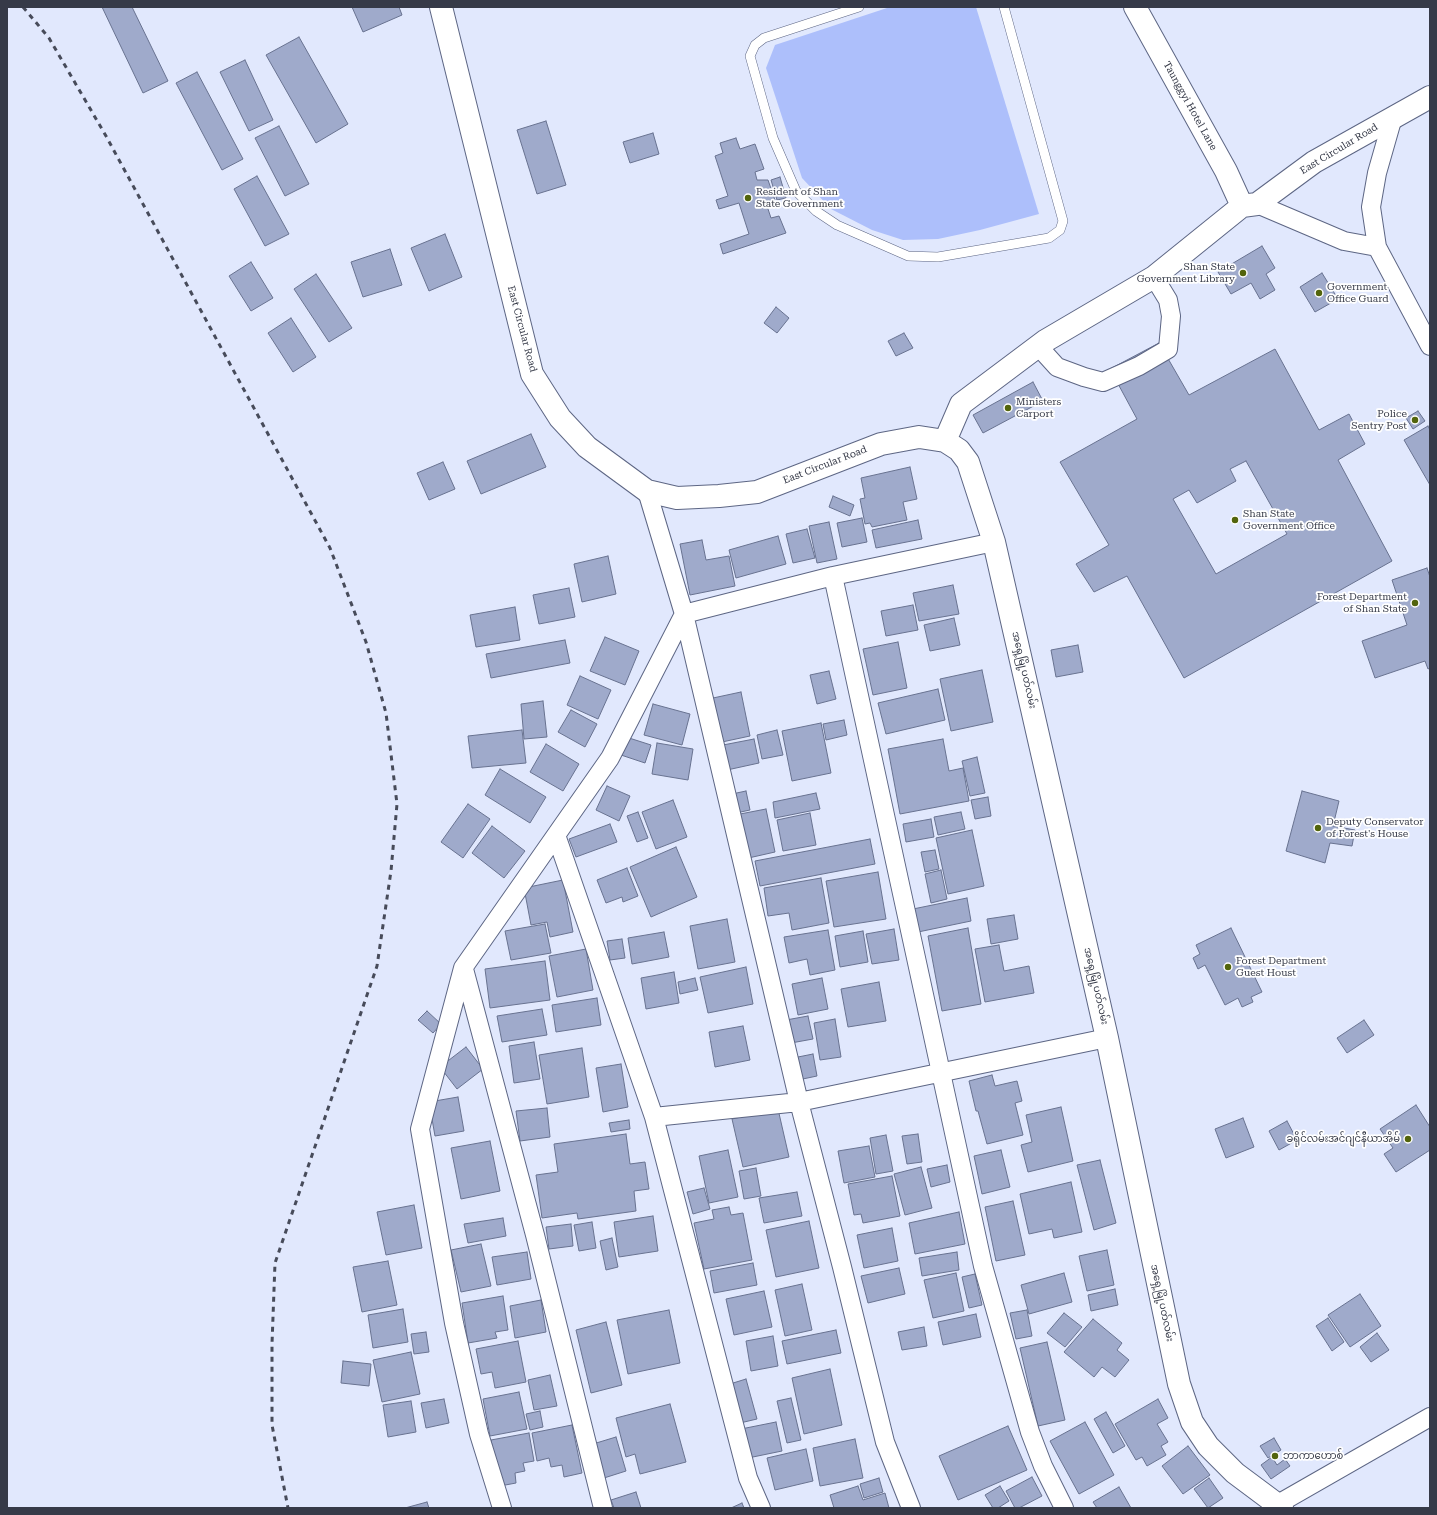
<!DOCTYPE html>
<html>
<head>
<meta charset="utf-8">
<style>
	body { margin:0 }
	#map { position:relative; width:1437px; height:1515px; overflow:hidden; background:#e1e8fd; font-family:"Roboto Serif",serif }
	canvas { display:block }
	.frame { position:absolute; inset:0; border:8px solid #363a48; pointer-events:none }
</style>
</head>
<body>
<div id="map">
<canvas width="1437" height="1515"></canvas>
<div class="frame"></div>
</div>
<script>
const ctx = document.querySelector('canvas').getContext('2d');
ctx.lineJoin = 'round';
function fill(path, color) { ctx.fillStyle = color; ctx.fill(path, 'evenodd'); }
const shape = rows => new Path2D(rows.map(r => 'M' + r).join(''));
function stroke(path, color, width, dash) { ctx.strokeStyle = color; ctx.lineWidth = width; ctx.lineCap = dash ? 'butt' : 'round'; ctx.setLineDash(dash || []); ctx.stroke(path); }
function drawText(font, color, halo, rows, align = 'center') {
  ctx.font = font + ' "Roboto Serif","Noto Sans Myanmar",serif'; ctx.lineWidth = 3.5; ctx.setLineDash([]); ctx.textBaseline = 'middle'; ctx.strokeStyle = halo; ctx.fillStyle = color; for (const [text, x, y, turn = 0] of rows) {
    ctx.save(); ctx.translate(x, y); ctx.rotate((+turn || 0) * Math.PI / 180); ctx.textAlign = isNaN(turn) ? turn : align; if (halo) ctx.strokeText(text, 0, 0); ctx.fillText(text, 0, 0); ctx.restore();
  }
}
fill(shape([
	[890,7,976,7,1039,214,980,230,938,239,903,240,872,230,831,209,802,178,766,68,775,45]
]), '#adbffb');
const building = shape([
	[102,7,132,7,168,81,143,93,102,7],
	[352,7,399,7,402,15,363,32,352,7],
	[299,37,348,124,316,143,266,55,299,37],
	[245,60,273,120,249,131,220,72,245,60],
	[197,72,243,159,222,170,176,83,197,72],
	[546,121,566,185,537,194,517,130,546,121],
	[279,126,309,184,285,196,255,138,279,126],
	[653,133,659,154,630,163,623,142,653,133],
	[736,138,740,149,755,144,764,169,755,172,757,180,768,180,775,200,766,203,771,218,779,216,786,233,723,254,720,244,749,234,739,203,719,209,716,200,728,196,715,156,723,153,720,143,736,138],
	[257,176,289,234,265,246,234,189,257,176],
	[780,177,786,198,777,200,771,180,780,177],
	[445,234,462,277,429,291,411,248,445,234],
	[1262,246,1275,268,1266,274,1275,290,1260,299,1251,283,1231,294,1218,272,1262,246],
	[390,249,402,285,363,297,351,262,390,249],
	[251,262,273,298,251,311,229,276,251,262],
	[1322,273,1338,299,1315,312,1300,287,1322,273],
	[316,274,352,328,329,342,294,289,316,274],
	[776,307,789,318,777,333,764,323,776,307],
	[291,318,316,357,293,372,268,333,291,318],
	[904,333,913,348,896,356,888,341,904,333],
	[1159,343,1189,395,1275,349,1319,430,1349,414,1365,444,1338,460,1392,561,1184,678,1127,576,1094,592,1076,564,1109,545,1060,462,1137,419,1110,369,1159,343],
	[1246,461,1287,534,1216,574,1173,499,1189,490,1197,503,1236,481,1230,469,1246,461],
	[1033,382,1043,401,983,433,973,415,1033,382],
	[1418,411,1425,421,1413,429,1406,418,1418,411],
	[1428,426,1430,430,1430,485,1404,440,1428,426],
	[531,434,546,467,481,494,467,461,531,434],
	[443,462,455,489,429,500,417,473,443,462],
	[910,467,917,499,903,502,907,520,872,527,870,523,865,524,860,499,865,498,861,478,910,467],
	[833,496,854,505,850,516,829,507,833,496],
	[862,518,867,542,842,547,837,523,862,518],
	[918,520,922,539,876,548,872,530,918,520],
	[829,522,837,559,817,563,809,526,829,522],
	[807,529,815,558,793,563,786,534,807,529],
	[778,536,786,564,736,578,729,550,778,536],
	[702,540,706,560,729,556,735,586,690,595,680,544,702,540],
	[608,556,616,594,582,602,574,564,608,556],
	[1427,568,1430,577,1430,668,1428,669,1425,661,1375,678,1362,641,1407,625,1392,580,1427,568],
	[953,585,959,614,919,621,913,593,953,585],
	[569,588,575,617,539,624,533,595,569,588],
	[913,605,918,630,886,636,881,611,913,605],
	[515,607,520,640,476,647,470,615,515,607],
	[954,618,960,645,930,651,924,625,954,618],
	[605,637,639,651,625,685,590,671,605,637],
	[565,640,570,663,491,678,486,654,565,640],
	[898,642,907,688,873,695,863,649,898,642],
	[1078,645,1083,672,1056,677,1051,650,1078,645],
	[982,670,993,722,951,731,940,679,982,670],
	[829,671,836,699,817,704,810,675,829,671],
	[580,676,611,690,598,719,567,705,580,676],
	[938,689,945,720,886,734,878,703,938,689],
	[741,692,750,736,722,742,713,698,741,692],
	[543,701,547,737,524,739,521,704,543,701],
	[653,704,690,714,682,745,644,735,653,704],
	[571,710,597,724,585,747,558,732,571,710],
	[844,720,847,735,826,740,823,724,844,720],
	[821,723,831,773,792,781,782,731,821,723],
	[522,730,526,763,472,768,468,736,522,730],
	[777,730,783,755,762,759,757,735,777,730],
	[626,737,651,745,645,763,621,755,626,737],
	[754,739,759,763,727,770,723,745,754,739],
	[943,739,949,771,963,768,969,801,900,814,888,749,943,739],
	[657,743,693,749,688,780,652,774,657,743],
	[546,744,579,764,563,791,530,772,546,744],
	[977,757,985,793,970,796,962,761,977,757],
	[500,769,546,797,530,823,485,795,500,769],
	[607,786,630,796,619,821,596,810,607,786],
	[746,791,750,810,736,813,732,794,746,791],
	[1302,791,1339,801,1333,826,1355,830,1352,846,1330,843,1325,863,1286,851,1302,791],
	[816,793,820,809,775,818,773,802,816,793],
	[988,797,991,816,975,819,971,800,988,797],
	[673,800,687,837,656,849,642,812,673,800],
	[468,804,490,819,463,858,441,842,468,804],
	[766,809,775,852,744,859,735,815,766,809],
	[638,812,648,838,637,842,627,816,638,812],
	[961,812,965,829,938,835,934,817,961,812],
	[810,813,816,845,783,851,777,820,810,813],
	[931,819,934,837,906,842,903,824,931,819],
	[610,824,617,842,576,857,569,839,610,824],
	[492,826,525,851,504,878,472,853,492,826],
	[972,830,984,886,948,894,936,838,972,830],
	[870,839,875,864,760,886,755,861,870,839],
	[676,847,697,897,651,917,630,867,676,847],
	[935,850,939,869,925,872,921,852,935,850],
	[627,868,638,896,623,902,622,897,606,903,597,880,627,868],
	[941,870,947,899,931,903,925,874,941,870],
	[878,872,886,919,834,927,826,881,878,872],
	[821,878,829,923,792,930,789,913,768,916,764,888,821,878],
	[563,880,573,932,550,937,547,922,531,925,524,888,563,880],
	[967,898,971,921,918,932,913,909,967,898],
	[1014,915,1018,939,991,944,987,919,1014,915],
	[727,919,735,962,698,969,690,926,727,919],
	[545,924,551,953,511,960,505,931,545,924],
	[968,928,981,1004,942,1011,928,936,968,928],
	[1231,928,1262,992,1251,997,1253,1002,1242,1007,1238,998,1225,1005,1205,965,1198,969,1193,958,1200,954,1196,945,1231,928],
	[894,929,899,960,872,964,866,934,894,929],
	[828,930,835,970,810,975,807,959,789,963,784,937,828,930],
	[863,931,868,962,840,967,835,936,863,931],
	[664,932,669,957,632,964,628,938,664,932],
	[622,939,625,958,610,960,607,941,622,939],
	[999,945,1004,971,1029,966,1034,993,985,1002,975,949,999,945],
	[586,949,593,990,557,997,549,956,586,949],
	[545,961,550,1000,490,1008,485,969,545,961],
	[746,967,753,1004,708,1013,700,977,746,967],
	[674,972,679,1003,646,1009,641,978,674,972],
	[695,978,698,990,680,994,678,982,695,978],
	[822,978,828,1009,798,1015,792,984,822,978],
	[879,982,886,1021,848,1027,841,989,879,982],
	[597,998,601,1025,556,1032,552,1005,597,998],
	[542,1009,547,1035,502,1042,497,1016,542,1009],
	[427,1011,441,1024,433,1033,418,1020,427,1011],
	[808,1016,813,1039,791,1043,786,1020,808,1016],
	[835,1019,841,1057,820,1060,814,1023,835,1019],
	[1364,1020,1374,1035,1347,1053,1337,1038,1364,1020],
	[743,1026,750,1060,715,1067,709,1032,743,1026],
	[534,1042,540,1079,514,1083,509,1046,534,1042],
	[466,1047,483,1069,457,1089,440,1067,466,1047],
	[582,1048,589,1097,547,1104,539,1055,582,1048],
	[813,1054,817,1076,798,1080,793,1058,813,1054],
	[621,1064,628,1107,603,1112,596,1068,621,1064],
	[992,1075,995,1086,1017,1081,1022,1101,1015,1103,1023,1135,987,1144,978,1111,976,1111,969,1081,992,1075],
	[458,1097,464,1131,435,1136,429,1102,458,1097],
	[1416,1105,1430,1127,1430,1150,1396,1172,1384,1154,1393,1148,1380,1129,1416,1105],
	[1061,1107,1073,1161,1028,1172,1021,1145,1032,1142,1026,1115,1061,1107],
	[547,1108,550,1137,520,1141,516,1111,547,1108],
	[778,1109,789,1157,743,1167,732,1119,778,1109],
	[1243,1118,1254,1147,1226,1158,1215,1129,1243,1118],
	[629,1120,630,1129,611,1132,609,1123,629,1120],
	[1287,1121,1297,1140,1279,1150,1269,1131,1287,1121],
	[626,1134,630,1164,645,1162,649,1189,634,1191,636,1211,578,1219,577,1213,542,1218,536,1175,558,1172,554,1144,626,1134],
	[918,1134,922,1162,907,1164,902,1136,918,1134],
	[886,1135,893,1171,876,1174,870,1138,886,1135],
	[490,1141,500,1191,461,1199,451,1148,490,1141],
	[869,1146,875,1177,844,1183,838,1151,869,1146],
	[728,1150,738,1197,709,1203,699,1156,728,1150],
	[1001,1150,1010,1187,982,1194,974,1156,1001,1150],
	[1100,1160,1116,1223,1094,1230,1077,1165,1100,1160],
	[947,1165,950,1182,931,1187,927,1169,947,1165],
	[921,1167,932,1208,905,1215,894,1174,921,1167],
	[756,1168,761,1196,744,1199,739,1171,756,1168],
	[892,1176,900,1216,863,1223,861,1214,854,1215,848,1184,892,1176],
	[1071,1182,1082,1232,1054,1238,1052,1229,1029,1234,1020,1194,1071,1182],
	[704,1188,710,1209,693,1214,687,1192,704,1188],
	[797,1192,802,1216,764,1223,759,1198,797,1192],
	[1013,1201,1025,1255,996,1261,985,1207,1013,1201],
	[414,1205,422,1248,386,1255,377,1212,414,1205],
	[729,1207,731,1215,743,1213,752,1260,704,1269,694,1223,714,1219,712,1210,729,1207],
	[959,1212,965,1244,915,1254,909,1223,959,1212],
	[653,1216,658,1251,619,1257,614,1222,653,1216],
	[503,1218,506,1236,468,1243,464,1224,503,1218],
	[809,1221,819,1268,776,1277,766,1230,809,1221],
	[592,1222,596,1248,579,1251,574,1225,592,1222],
	[571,1224,573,1246,549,1249,546,1227,571,1224],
	[892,1228,898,1261,864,1268,857,1235,892,1228],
	[612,1238,618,1267,606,1270,600,1241,612,1238],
	[481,1244,491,1286,461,1292,451,1250,481,1244],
	[1107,1250,1114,1285,1087,1291,1079,1256,1107,1250],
	[527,1252,531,1279,497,1285,492,1257,527,1252],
	[957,1252,959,1270,922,1276,919,1258,957,1252],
	[388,1261,397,1305,362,1312,353,1267,388,1261],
	[753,1263,757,1285,714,1293,710,1271,753,1263],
	[899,1268,905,1294,868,1303,861,1276,899,1268],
	[956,1273,964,1311,933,1318,924,1280,956,1273],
	[1064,1273,1072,1302,1029,1314,1021,1285,1064,1273],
	[975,1274,982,1305,969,1308,962,1277,975,1274],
	[802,1284,812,1330,785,1336,775,1290,802,1284],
	[1115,1289,1118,1305,1091,1311,1088,1295,1115,1289],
	[764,1291,772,1327,734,1335,726,1299,764,1291],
	[1360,1294,1381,1326,1350,1347,1328,1315,1360,1294],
	[503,1296,508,1330,495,1332,497,1338,468,1343,462,1303,503,1296],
	[541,1300,546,1332,515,1338,510,1306,541,1300],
	[403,1309,408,1342,373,1348,368,1315,403,1309],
	[669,1310,680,1363,628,1374,617,1320,669,1310],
	[1027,1310,1032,1336,1016,1339,1010,1313,1027,1310],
	[1064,1313,1082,1327,1065,1347,1047,1333,1064,1313],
	[976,1314,981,1337,943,1345,938,1322,976,1314],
	[1328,1318,1344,1342,1332,1351,1316,1326,1328,1318],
	[1093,1319,1122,1343,1117,1350,1129,1360,1115,1377,1102,1367,1094,1377,1064,1352,1093,1319],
	[606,1322,622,1385,591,1393,576,1330,606,1322],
	[924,1327,927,1346,902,1350,898,1332,924,1327],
	[836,1330,841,1353,787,1364,782,1341,836,1330],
	[426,1332,429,1352,414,1354,411,1334,426,1332],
	[1377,1333,1389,1350,1371,1362,1360,1347,1377,1333],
	[773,1336,778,1366,751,1371,746,1341,773,1336],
	[518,1341,526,1382,495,1388,492,1372,481,1374,476,1349,518,1341],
	[1047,1342,1065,1420,1038,1426,1020,1348,1047,1342],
	[411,1352,420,1394,382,1402,373,1360,411,1352],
	[343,1361,371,1364,369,1386,341,1383,343,1361],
	[830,1369,842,1425,804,1434,792,1378,830,1369],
	[550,1375,557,1406,534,1410,528,1380,550,1375],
	[746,1379,757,1419,740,1423,730,1384,746,1379],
	[519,1392,527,1429,490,1436,483,1399,519,1392],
	[791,1398,801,1440,787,1443,777,1401,791,1398],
	[444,1399,449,1423,426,1428,421,1403,444,1399],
	[1158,1399,1168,1418,1157,1424,1168,1442,1161,1446,1166,1455,1147,1466,1142,1457,1136,1460,1115,1424,1158,1399],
	[411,1401,416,1432,388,1437,383,1405,411,1401],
	[670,1404,686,1462,640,1474,635,1454,626,1457,616,1418,670,1404],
	[540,1411,543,1427,530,1430,526,1414,540,1411],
	[1106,1412,1125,1446,1113,1453,1094,1419,1106,1412],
	[776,1422,782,1451,748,1458,741,1429,776,1422],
	[1085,1422,1114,1475,1079,1494,1050,1441,1085,1422],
	[572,1425,582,1473,564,1477,562,1465,551,1467,549,1458,537,1461,532,1433,572,1425],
	[1008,1426,1027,1470,958,1500,939,1456,1008,1426],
	[529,1433,534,1461,523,1463,525,1471,515,1473,516,1483,500,1486,491,1440,529,1433],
	[616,1437,626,1471,604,1478,593,1444,616,1437],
	[1274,1438,1281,1450,1268,1458,1260,1446,1274,1438],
	[855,1439,863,1478,820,1486,813,1448,855,1439],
	[1188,1446,1210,1475,1183,1494,1162,1466,1188,1446],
	[806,1449,813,1481,775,1490,767,1458,806,1449],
	[1272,1457,1277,1465,1285,1459,1290,1466,1271,1479,1261,1465,1272,1457],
	[1032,1477,1042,1496,1019,1508,1015,1508,1006,1491,1032,1477],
	[879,1478,883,1492,864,1498,860,1484,879,1478],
	[1209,1478,1223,1498,1208,1508,1194,1489,1209,1478],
	[858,1486,863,1500,885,1493,889,1508,834,1508,830,1495,858,1486],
	[1000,1486,1009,1501,998,1508,993,1508,985,1495,1000,1486],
	[1119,1487,1131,1508,1097,1508,1093,1502,1119,1487],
	[636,1492,641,1508,614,1508,611,1500,636,1492],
	[427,1502,429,1508,405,1508,427,1502],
	[742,1503,744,1508,731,1508,742,1503]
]);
fill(building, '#9faacb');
stroke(building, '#687290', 1);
const service = shape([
	[859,7,764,38,755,45,750,56,773,138,796,191,816,211,837,225,908,256,938,257,1049,238,1060,230,1063,221,1004,7]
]);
const minor = shape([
	[1257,204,1344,241,1377,247,1430,346],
	[1377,247,1371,207,1377,173,1393,117],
	[1038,346,1057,367,1084,377,1103,382,1139,366,1168,349,1171,316,1168,300,1154,277],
	[647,491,684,614,799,1102,842,1267,885,1442,911,1508],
	[833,576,983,1266,1030,1432,1043,1466,1064,1508],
	[556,835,654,1117,748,1478,761,1508],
	[464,969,535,1235,603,1508],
	[654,1117,799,1102,1107,1038],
	[502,1508,479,1434,454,1323,420,1129,463,968,610,758,684,614,833,576,994,542],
	[1271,1508,1430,1417]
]);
const tertiary = shape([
	[441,7,532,374,560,418,587,447,647,491,677,498,719,496,757,492,881,444,919,437,945,441,959,450,968,462,994,542,1107,1038,1179,1384,1192,1422,1208,1446,1235,1473,1282,1508],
	[1135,7,1226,171,1242,206],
	[945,441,961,404,1045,341,1154,277,1242,206,1257,204,1314,162,1430,97]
]);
stroke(service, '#5d6684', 10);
stroke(minor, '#5d6684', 20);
stroke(tertiary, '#5d6684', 24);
stroke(service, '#fff', 9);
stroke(minor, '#fff', 18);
stroke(tertiary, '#fff', 22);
stroke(shape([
	[23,7,49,38,106,136,330,548,366,642,386,713,397,804,391,871,377,966,275,1263,272,1344,272,1425,288,1508]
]), '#474b5a', 3, [5, 5]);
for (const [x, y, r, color] of [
	[748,198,4,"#52640c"],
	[1243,273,4,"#52640c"],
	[1319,293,4,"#52640c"],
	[1008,408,4,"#52640c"],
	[1415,420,4,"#52640c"],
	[1235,520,4,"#52640c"],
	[1415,603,4,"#52640c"],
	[1318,828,4,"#52640c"],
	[1228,967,4,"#52640c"],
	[1408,1139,4,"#52640c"],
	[1275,1456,4,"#52640c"]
]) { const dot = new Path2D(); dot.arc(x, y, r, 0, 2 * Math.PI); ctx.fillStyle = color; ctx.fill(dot); stroke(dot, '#fff', 1.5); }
drawText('10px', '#363a48', '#fff', [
	["Taunggyi Hotel Lane",1190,106,61],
	["East Circular Road",1339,149,-31],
	["East Circular Road",522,329,75],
	["East Circular Road",825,465,-21],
	["အရှေ့မြို့ပတ်လမ်း",1024,670,77],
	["အရှေ့မြို့ပတ်လမ်း",1096,986,77],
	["အရှေ့မြို့ပတ်လမ်း",1162,1303,78]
]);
drawText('10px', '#363a48', '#fff', [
	["Resident of Shan",756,192],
	["State Government",756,204],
	["Shan State",1235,267,"right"],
	["Government Library",1235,279,"right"],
	["Government",1327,287],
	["Office Guard",1327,299],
	["Ministers",1016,402],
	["Carport",1016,414],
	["Police",1407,414,"right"],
	["Sentry Post",1407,426,"right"],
	["Shan State",1243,514],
	["Government Office",1243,526],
	["Forest Department",1407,597,"right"],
	["of Shan State",1407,609,"right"],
	["Deputy Conservator",1326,822],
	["of Forest's House",1326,834],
	["Forest Department",1236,961],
	["Guest Houst",1236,973],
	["ခရိုင်လမ်းအင်ဂျင်နီယာအိမ်",1400,1139,"right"],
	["ဘာကာဟောစ်",1283,1456]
], 'left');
</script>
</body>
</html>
